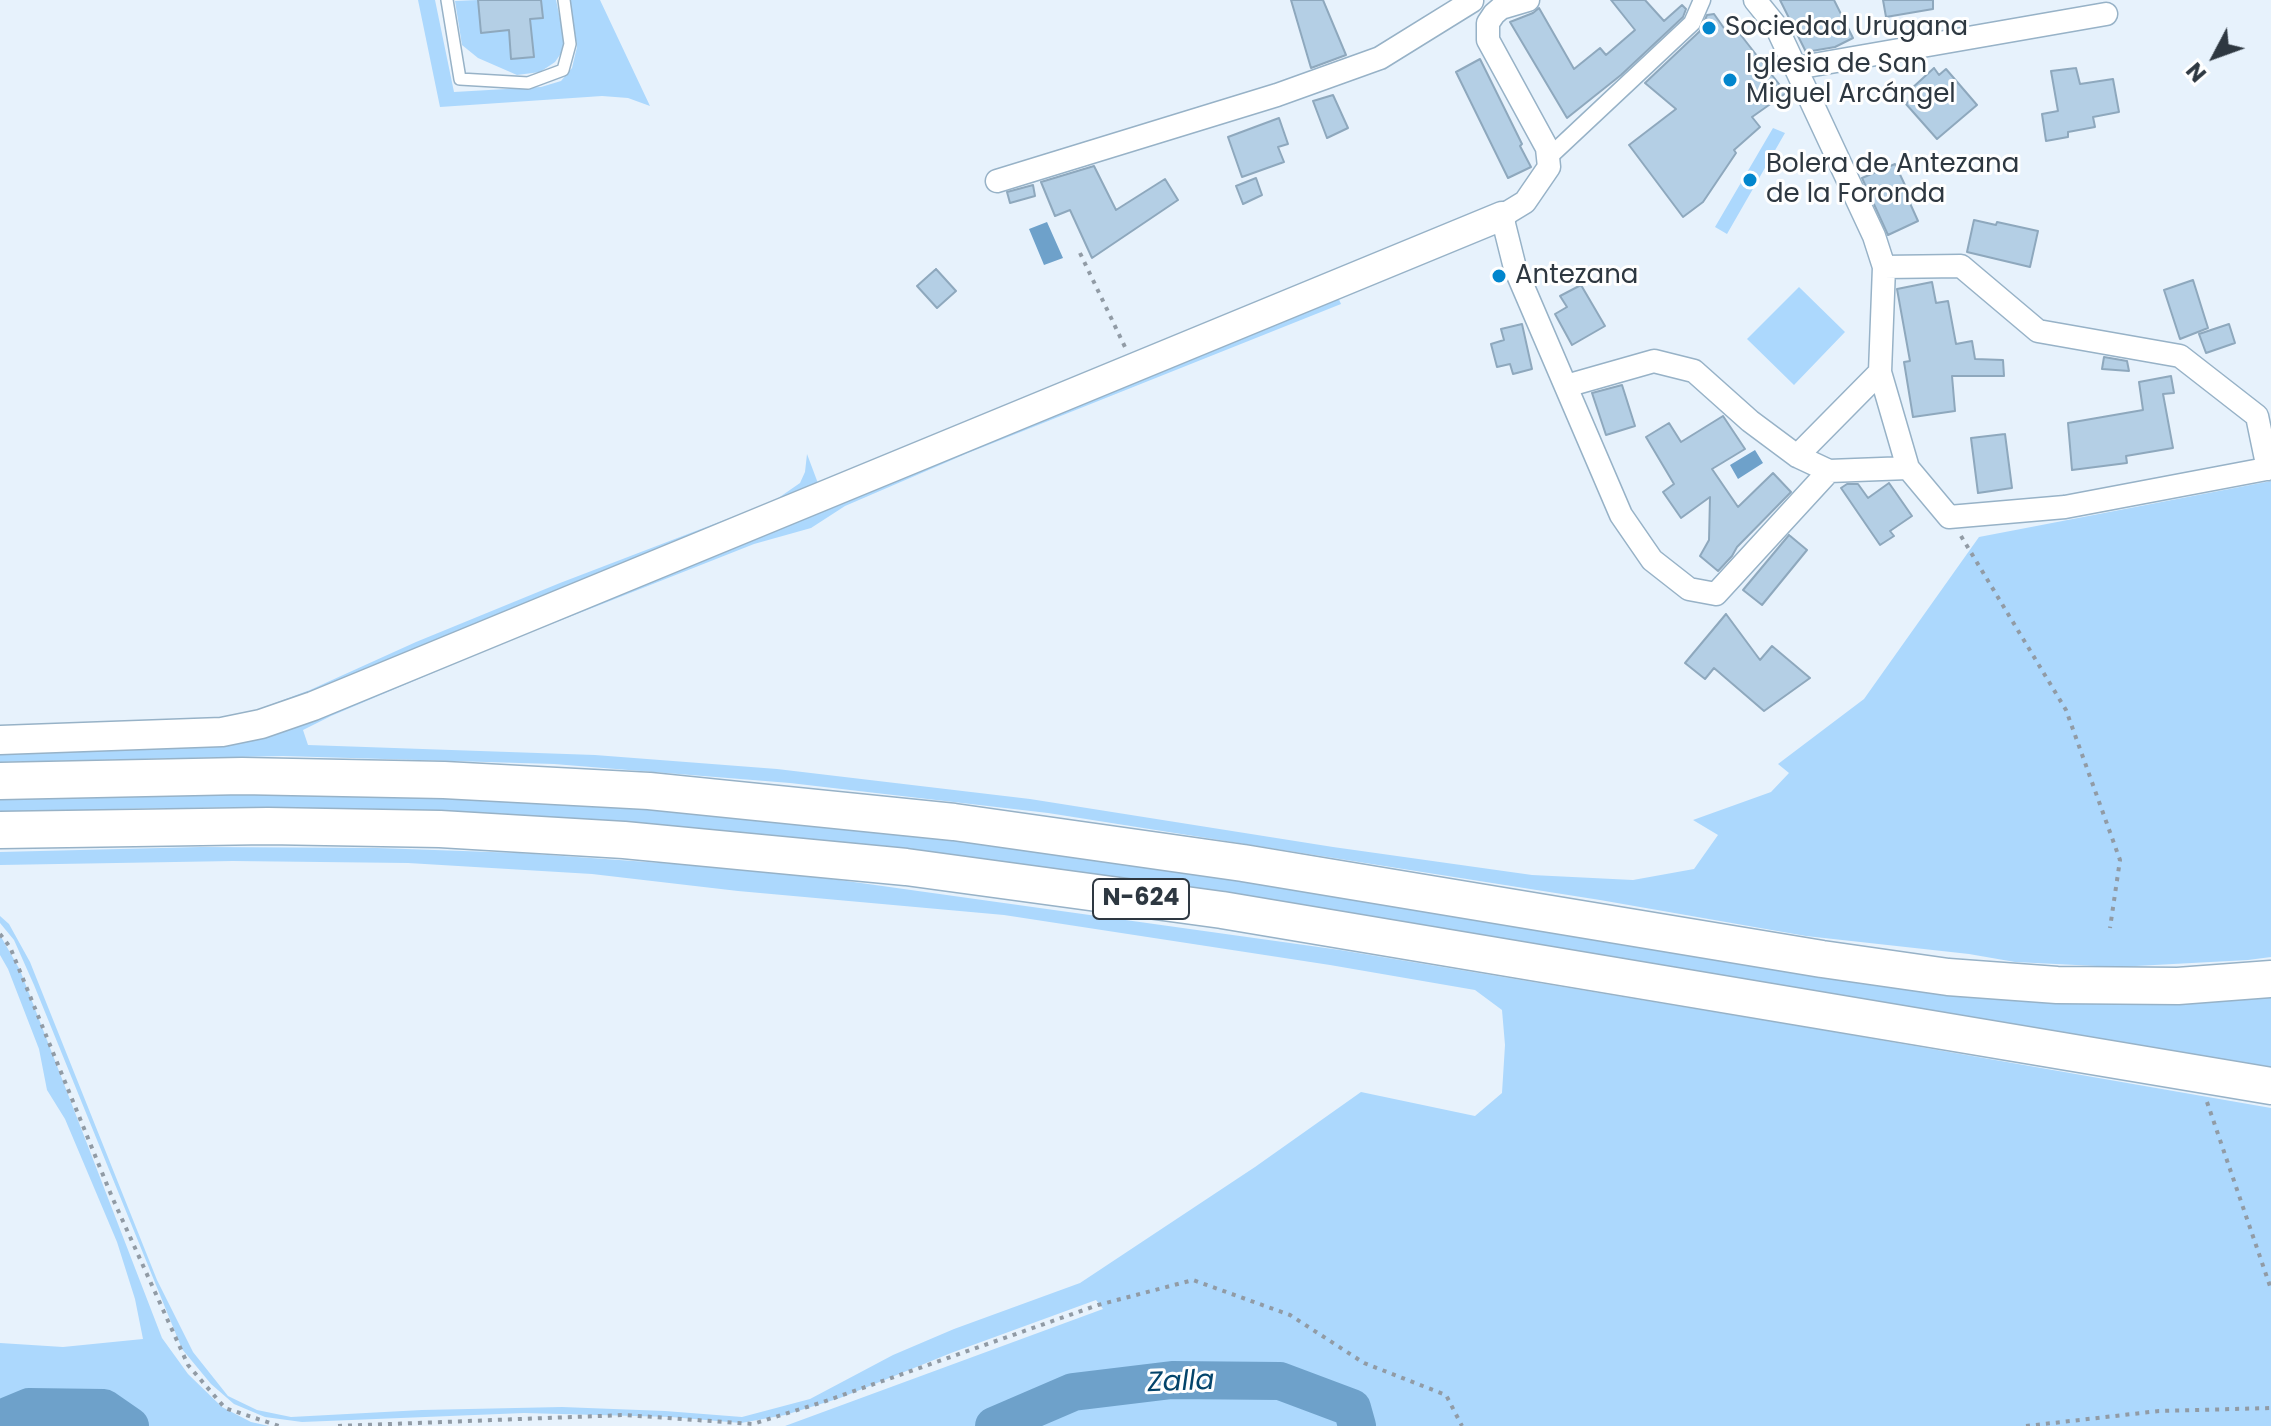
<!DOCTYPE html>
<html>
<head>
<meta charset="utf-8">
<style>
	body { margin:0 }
	#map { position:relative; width:2271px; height:1426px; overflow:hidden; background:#e7f2fc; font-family:Poppins,sans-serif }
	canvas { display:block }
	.north { position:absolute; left:2175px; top:16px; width:80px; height:80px; -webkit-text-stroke:6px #fff; paint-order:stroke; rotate:229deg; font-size:22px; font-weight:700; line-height:32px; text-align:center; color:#2e3841 }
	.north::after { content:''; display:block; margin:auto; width:28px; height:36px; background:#2e3841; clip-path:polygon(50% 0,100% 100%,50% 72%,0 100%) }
</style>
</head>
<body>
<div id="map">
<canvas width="2271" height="1426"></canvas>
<div class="north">N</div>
</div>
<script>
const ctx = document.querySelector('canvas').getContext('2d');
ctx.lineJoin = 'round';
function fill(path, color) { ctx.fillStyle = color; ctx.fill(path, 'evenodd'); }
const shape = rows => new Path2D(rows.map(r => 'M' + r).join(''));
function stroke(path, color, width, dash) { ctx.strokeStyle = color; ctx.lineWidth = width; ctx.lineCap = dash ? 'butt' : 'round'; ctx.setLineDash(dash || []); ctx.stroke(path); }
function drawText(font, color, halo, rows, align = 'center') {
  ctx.font = font + ' Poppins,sans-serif'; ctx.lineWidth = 6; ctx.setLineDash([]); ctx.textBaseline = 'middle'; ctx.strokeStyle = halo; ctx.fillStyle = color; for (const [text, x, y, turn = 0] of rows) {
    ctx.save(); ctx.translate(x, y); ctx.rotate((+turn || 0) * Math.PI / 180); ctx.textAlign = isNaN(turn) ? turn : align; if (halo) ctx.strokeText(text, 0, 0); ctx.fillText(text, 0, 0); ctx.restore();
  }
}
fill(shape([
	[418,0,435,0,454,92,541,87,561,81,572,68,577,47,570,0,600,0,650,106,628,98,602,96,440,107],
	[478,0,482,33,509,30,512,59,534,57,530,19,541,0,556,0,562,28,564,49,555,62,540,72,517,75,478,58,462,45,455,1],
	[1773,128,1785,133,1727,234,1715,227],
	[1799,287,1845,332,1794,385,1747,339],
	[1337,295,1341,304,968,453,845,506,811,528,754,544,506,642,331,716,303,730,308,745,595,755,777,769,1030,799,1333,847,1532,875,1633,880,1694,869,1718,835,1693,820,1771,792,1789,773,1778,764,1864,699,1979,537,2271,481,2271,957,2248,960,2117,967,2015,962,1969,954,1806,936,1600,900,1048,813,790,783,554,764,283,756,0,762,0,748,205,745],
	[807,454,819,486,256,717,200,721,248,713,310,690,416,642,560,583,774,501,800,483,805,472],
	[259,789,590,803,964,840,1204,874,1609,938,2271,992,2271,1069,1607,957,588,821,416,810,259,807,114,809,0,816,0,797],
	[201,847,377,848,520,853,775,871,1340,950,1817,1029,2271,1108,2271,1426,785,1426,1103,1309,1096,1300,951,1353,840,1398,785,1415,741,1423,671,1417,524,1413,302,1422,265,1417,234,1404,211,1384,182,1349,34,985,14,940,0,923,0,916,9,924,30,962,157,1280,193,1352,228,1396,257,1410,291,1417,422,1410,562,1407,665,1411,742,1417,810,1399,893,1355,954,1329,1080,1283,1255,1167,1361,1092,1475,1116,1502,1093,1505,1045,1502,1010,1475,990,1330,965,1004,915,738,891,592,874,408,863,233,861,0,865,0,852],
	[0,935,20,970,162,1338,188,1374,222,1407,251,1422,269,1426,0,1426,0,1343,63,1347,143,1339,135,1299,117,1242,65,1119,47,1090,39,1049,8,969,0,955]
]), '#acd8fd');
fill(shape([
	[1047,222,1063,258,1044,265,1029,229],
	[1755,450,1763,463,1738,479,1730,465]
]), '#6ea1ca');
stroke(shape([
	[0,1419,29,1407,104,1408,130,1426],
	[994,1426,1073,1392,1172,1380,1280,1381,1352,1408,1357,1426]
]), '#6ea1ca', 38);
const building = shape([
	[478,0,541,0,543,18,530,19,534,57,511,59,509,30,481,33,478,0],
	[1291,0,1323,0,1346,55,1311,68,1291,0],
	[1611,0,1645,0,1664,21,1682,5,1686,9,1683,17,1621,75,1567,118,1510,22,1533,13,1539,8,1574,69,1600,48,1606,55,1635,30,1611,0],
	[1780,0,1834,0,1853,38,1835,47,1806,52,1780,0],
	[1883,0,1933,0,1933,9,1886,17,1883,0],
	[1714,14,1726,31,1733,25,1786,93,1752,117,1760,127,1734,150,1736,153,1703,202,1683,217,1629,145,1676,109,1645,83,1700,31,1707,15,1714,14],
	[1480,59,1522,144,1520,146,1531,167,1508,178,1456,72,1480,59],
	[1934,68,1939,75,1946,69,1977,105,1937,139,1906,104,1915,95,1910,90,1934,68],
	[2076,68,2080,84,2113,79,2119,112,2093,117,2095,127,2068,132,2068,137,2046,141,2042,114,2058,111,2051,71,2076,68],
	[1333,95,1348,128,1327,138,1313,101,1333,95],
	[1279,118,1288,144,1278,147,1284,162,1242,177,1228,137,1279,118],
	[1895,164,1912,200,1909,201,1918,221,1888,235,1862,178,1895,164],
	[1094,166,1116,210,1165,179,1178,200,1092,258,1070,210,1055,216,1041,182,1094,166],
	[1256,178,1262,195,1243,204,1236,186,1256,178],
	[1033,185,1035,196,1010,203,1007,192,1033,185],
	[1974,220,1996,225,1997,222,2038,231,2030,267,1967,252,1974,220],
	[936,269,956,291,937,308,917,286,936,269],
	[2193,280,2208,328,2180,339,2164,290,2193,280],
	[1932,282,1936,303,1948,301,1956,344,1972,341,1975,359,2003,360,2004,376,1952,376,1955,411,1913,417,1904,362,1910,361,1897,289,1932,282],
	[1581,285,1605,326,1572,345,1555,314,1567,307,1560,296,1581,285],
	[1522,324,1532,369,1513,374,1510,364,1497,367,1491,344,1504,340,1501,329,1522,324],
	[2229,324,2235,343,2206,353,2199,334,2229,324],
	[2104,357,2127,361,2129,371,2102,369,2104,357],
	[2171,376,2174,393,2163,394,2173,448,2126,456,2127,463,2072,470,2068,423,2143,410,2139,382,2171,376],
	[1622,385,1635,426,1606,435,1592,393,1622,385],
	[1723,416,1745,449,1712,469,1738,507,1773,473,1791,492,1737,547,1732,556,1718,571,1700,556,1709,540,1710,497,1681,518,1663,492,1674,484,1646,437,1669,423,1681,442,1723,416],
	[2005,434,2012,488,1978,493,1971,438,2005,434],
	[1889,483,1912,516,1890,531,1894,536,1880,545,1841,488,1847,484,1858,484,1868,498,1889,483],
	[1789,535,1807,550,1762,605,1743,590,1789,535],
	[1726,614,1760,660,1772,646,1810,678,1764,711,1714,668,1705,679,1685,663,1726,614]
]);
fill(building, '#b4cfe5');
stroke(building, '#8ea8bd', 2);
const service = shape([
	[447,0,460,79,528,83,563,70,570,44,564,0]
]);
const pedestrian = shape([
	[1549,157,1692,23,1702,0]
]);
const minor = shape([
	[1528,0,1501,8,1494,14,1488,23,1488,40,1547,148,1549,167,1525,202,1502,216,1515,268,1621,515,1652,560,1689,589,1716,594,1829,471,1908,468],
	[1755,0,1776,26,1874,236,1884,267,1880,372,1908,468,1949,517,2065,507,2271,468],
	[1796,68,2106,14],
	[997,181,1277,95,1380,58,1472,1],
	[1884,267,1961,266,2038,331,2180,356,2257,416,2268,469],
	[1566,386,1654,361,1694,371,1750,421,1797,456,1829,471],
	[1797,456,1880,372]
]);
const tertiary = shape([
	[0,740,222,732,261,724,313,706,1502,216]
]);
const trunk = shape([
	[0,781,242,776,444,780,649,791,954,822,1243,863,1822,959,1948,977,2057,985,2178,986,2271,979],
	[0,830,268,826,440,829,624,840,906,867,1222,910,2271,1086]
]);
stroke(service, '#97b2c7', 14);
stroke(pedestrian, '#97b2c7', 19);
stroke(minor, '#97b2c7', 25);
stroke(tertiary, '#97b2c7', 31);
stroke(trunk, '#97b2c7', 39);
stroke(shape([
	[1080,253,1125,347],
	[1961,536,2066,710,2120,860,2110,928],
	[0,934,10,947,112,1197,188,1365,225,1408,279,1426],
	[2207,1102,2271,1289],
	[338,1426,625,1415,753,1424,823,1402,1098,1305,1193,1280,1290,1315,1364,1363,1446,1395,1462,1426],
	[2026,1426,2159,1411,2271,1408]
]), '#919ba5', 4, [4, 6]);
stroke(service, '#fff', 11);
stroke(pedestrian, '#fff', 16);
stroke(minor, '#fff', 22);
stroke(tertiary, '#fff', 28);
stroke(trunk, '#fff', 36);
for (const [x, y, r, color] of [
	[1709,28,8,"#0286cd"],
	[1730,80,8,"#0286cd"],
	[1750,180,8,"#0286cd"],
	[1499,276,8,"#0286cd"]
]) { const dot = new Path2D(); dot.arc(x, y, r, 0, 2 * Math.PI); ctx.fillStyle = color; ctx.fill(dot); stroke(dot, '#fff', 3); }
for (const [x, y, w] of [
	[1141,899,96]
]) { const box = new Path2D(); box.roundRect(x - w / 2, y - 20, w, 40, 6); ctx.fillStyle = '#fff'; ctx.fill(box); stroke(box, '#2e3841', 2); }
drawText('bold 24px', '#2e3841', null, [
	["N-624",1141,899]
]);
drawText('26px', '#2e3841', '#fff', [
	["Sociedad Urugana",1725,28],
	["Iglesia de San",1746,65],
	["Miguel Arcángel",1746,95],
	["Bolera de Antezana",1766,165],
	["de la Foronda",1766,195],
	["Antezana",1515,276]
], 'left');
drawText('italic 28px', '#03446b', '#fff', [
	["Zalla",1181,1383,-2]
]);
</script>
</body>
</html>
